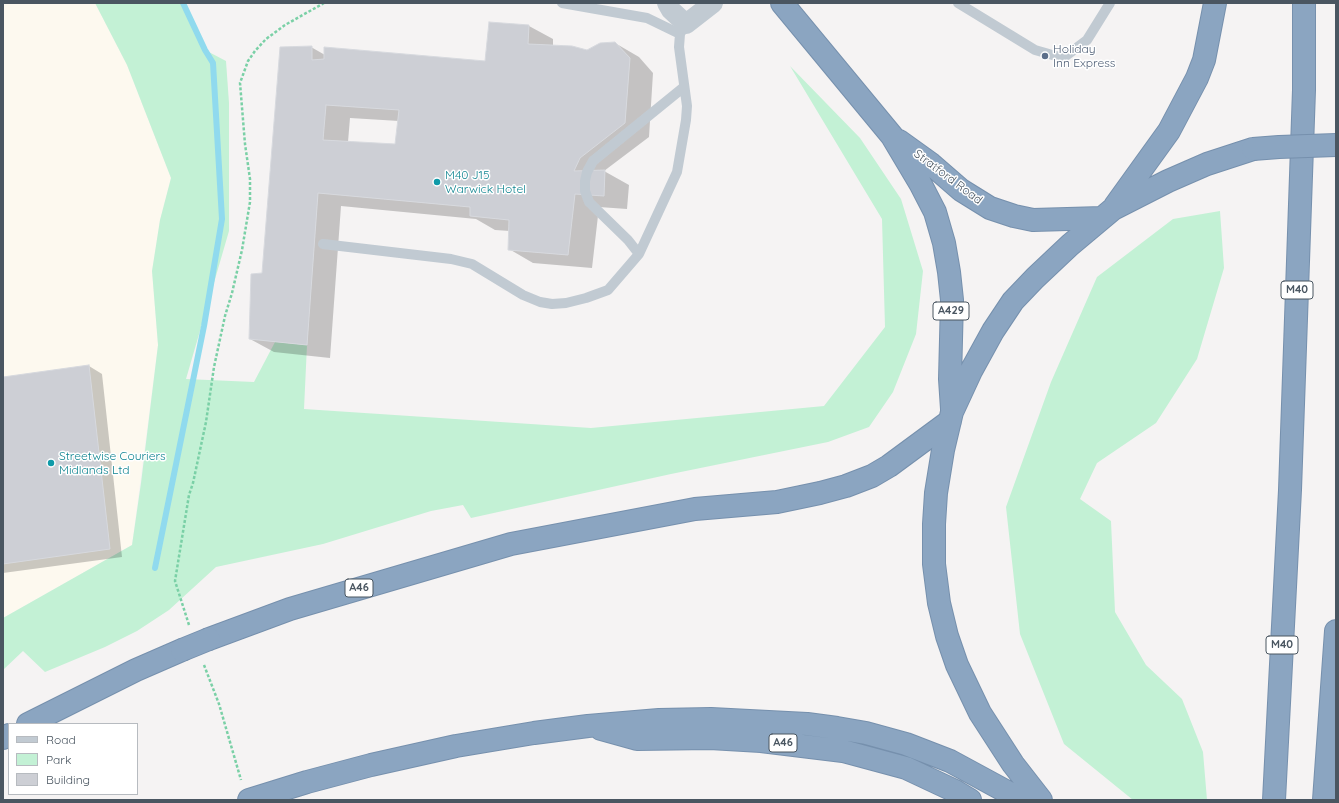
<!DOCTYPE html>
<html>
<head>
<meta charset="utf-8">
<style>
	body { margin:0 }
	#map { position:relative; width:1339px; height:803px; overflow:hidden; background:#f5f3f3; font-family:Quicksand,sans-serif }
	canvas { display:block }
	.frame { position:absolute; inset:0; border:4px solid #4a5661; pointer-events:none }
	.legend { position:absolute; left:8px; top:723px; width:130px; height:72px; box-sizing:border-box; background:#fff; border:1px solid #b7bbc0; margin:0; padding:5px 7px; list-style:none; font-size:12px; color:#4a5661 }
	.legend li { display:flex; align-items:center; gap:8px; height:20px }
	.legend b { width:20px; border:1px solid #b7bbc0 }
</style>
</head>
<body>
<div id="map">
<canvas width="1339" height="803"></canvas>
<div class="frame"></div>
<ul class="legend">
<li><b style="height:5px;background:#c1cad2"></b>Road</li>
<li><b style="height:11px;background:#c3f1d5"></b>Park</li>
<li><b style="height:11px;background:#cdcfd5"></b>Building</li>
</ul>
</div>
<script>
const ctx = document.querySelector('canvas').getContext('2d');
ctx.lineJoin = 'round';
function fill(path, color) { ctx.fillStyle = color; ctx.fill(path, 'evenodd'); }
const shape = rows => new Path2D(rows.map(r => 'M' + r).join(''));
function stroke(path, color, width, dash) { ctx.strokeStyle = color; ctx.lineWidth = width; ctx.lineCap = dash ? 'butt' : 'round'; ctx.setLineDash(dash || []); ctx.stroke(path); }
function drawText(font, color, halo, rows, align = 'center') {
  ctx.font = font + ' Quicksand,sans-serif'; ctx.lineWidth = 3; ctx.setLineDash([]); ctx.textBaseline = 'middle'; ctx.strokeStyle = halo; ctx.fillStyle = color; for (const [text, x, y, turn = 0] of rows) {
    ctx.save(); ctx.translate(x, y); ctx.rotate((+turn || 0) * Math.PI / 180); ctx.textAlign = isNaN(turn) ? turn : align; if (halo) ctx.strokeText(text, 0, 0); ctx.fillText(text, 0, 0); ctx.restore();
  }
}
fill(shape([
	[3,3,95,3,127,65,171,178,160,220,152,271,158,345,132,545,3,618]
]), '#fdf9ef');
fill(shape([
	[95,3,183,3,205,50,226,61,229,103,229,231,186,379,254,382,275,342,307,345,304,409,591,428,824,406,885,327,882,219,790,66,860,138,901,199,923,271,916,334,893,392,869,427,828,442,671,474,471,518,463,505,431,511,323,544,216,567,169,610,137,631,105,647,45,672,23,651,3,670,3,618,132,545,141,483,158,345,152,271,160,220,171,178,127,65],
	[1220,211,1224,268,1197,359,1156,423,1097,463,1080,499,1111,521,1115,612,1146,665,1182,699,1203,752,1207,800,1133,800,1064,744,1020,634,1006,507,1051,382,1097,277,1173,219]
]), '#c3f1d5');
fill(shape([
	[490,23,529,26,553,39,553,46,587,51,615,43,639,57,653,73,649,137,604,171,629,185,627,209,599,207,592,268,533,263,509,249,510,231,495,230,476,219,341,206,330,358,274,352,250,339,311,47,325,55,486,62],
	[350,118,399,121,396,145,348,142],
	[89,366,102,374,122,557,3,573,3,378]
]), '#0003');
stroke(shape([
	[155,568,204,326,222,219,213,63,205,50,183,3]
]), '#90daee', 6);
const building = shape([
	[489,22,529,25,528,44,572,46,587,50,600,43,615,42,630,58,625,123,580,158,574,171,605,170,604,196,575,194,568,255,508,250,509,220,470,216,470,207,318,193,307,345,249,339,251,274,262,273,280,47,312,46,312,60,324,59,324,47,485,61,489,22],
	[326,105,399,110,395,144,323,140,326,105],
	[89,365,110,549,3,564,3,377,89,365]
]);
fill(building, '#cdcfd5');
stroke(building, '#d7d9de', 1);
const highway = shape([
	[782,3,892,136,920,183,935,212,944,243,949,272,952,300,950,379,952,409],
	[899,141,931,164,961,190,990,208,1014,216,1033,220,1102,218],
	[1115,206,1169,131,1197,78,1204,60,1215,3],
	[209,639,290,609,511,544,695,509,777,502,820,493,846,486,872,476,889,466,950,421],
	[28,724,136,670,182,650],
	[601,729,637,739,710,738,761,741,843,751,906,768,955,791,970,800],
	[3,738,9,735],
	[249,800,307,782,371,765,456,746,534,733,588,726,659,720,711,719,807,724,837,728,866,733,906,744,950,761,1022,800],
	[1041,800,1013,764,980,713,957,665,947,636,939,603,934,564,934,524,936,493,943,450,952,412,971,371,993,331,1013,301,1035,278,1070,245,1113,209,1168,181,1207,164,1253,149],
	[1274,800,1290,490,1304,90,1304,3],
	[1324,800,1336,631]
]);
stroke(highway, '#7690ad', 24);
stroke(shape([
	[189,625,175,581,189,495,193,483,206,422,214,367,225,316,232,293,242,250,250,202,250,179,245,144,240,83,248,61,255,51,266,39,285,25,324,3],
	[204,665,219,704,241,780]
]), '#7ad0a6', 2.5, [3, 2]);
stroke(shape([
	[562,3,647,18,680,34],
	[958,3,1035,50,1063,58,1087,40,1110,3],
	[323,244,451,259,472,264,523,295,540,302,552,304,566,303,586,298,608,290,639,254,677,172,686,120,687,106,679,47,680,34,686,24],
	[639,254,628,240,589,202,585,191,585,181,587,172,593,161,684,87]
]), '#c1cad2', 10);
stroke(shape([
	[667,3,671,10,686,24,713,3]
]), '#c1cad2', 20);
stroke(highway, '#8ba5c1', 22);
const highwayBridge = shape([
	[1253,149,1279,147,1336,145],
	[182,650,209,639]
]);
stroke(highwayBridge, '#7690ad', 24, []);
stroke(highwayBridge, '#8ba5c1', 22);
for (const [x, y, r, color] of [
	[1045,56,4,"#5c6f8a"],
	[437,182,4,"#0f9aa8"],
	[51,463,4,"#0f9aa8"]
]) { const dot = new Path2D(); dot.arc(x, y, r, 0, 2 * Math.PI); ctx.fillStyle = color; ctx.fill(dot); stroke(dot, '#fff', 1.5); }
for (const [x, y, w] of [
	[1297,290,32],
	[951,311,36],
	[359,588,28],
	[1282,645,32],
	[783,743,28]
]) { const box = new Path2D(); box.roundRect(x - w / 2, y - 9, w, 18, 3); ctx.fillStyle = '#fff'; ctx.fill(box); stroke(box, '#4a5661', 1); }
drawText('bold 11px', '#4a5661', null, [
	["M40",1297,290],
	["A429",951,311],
	["A46",359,588],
	["M40",1282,645],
	["A46",783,743]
]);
drawText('12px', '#4e5e75', '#fff', [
	["Holiday",1053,49],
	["Inn Express",1053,63]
], 'left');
drawText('12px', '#0d838f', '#fff', [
	["M40 J15",445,175],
	["Warwick Hotel",445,189],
	["Streetwise Couriers",59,456],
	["Midlands Ltd",59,470]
], 'left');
drawText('12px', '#4a5661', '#fff', [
	["Stratford Road",948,177,37]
]);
</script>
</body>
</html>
